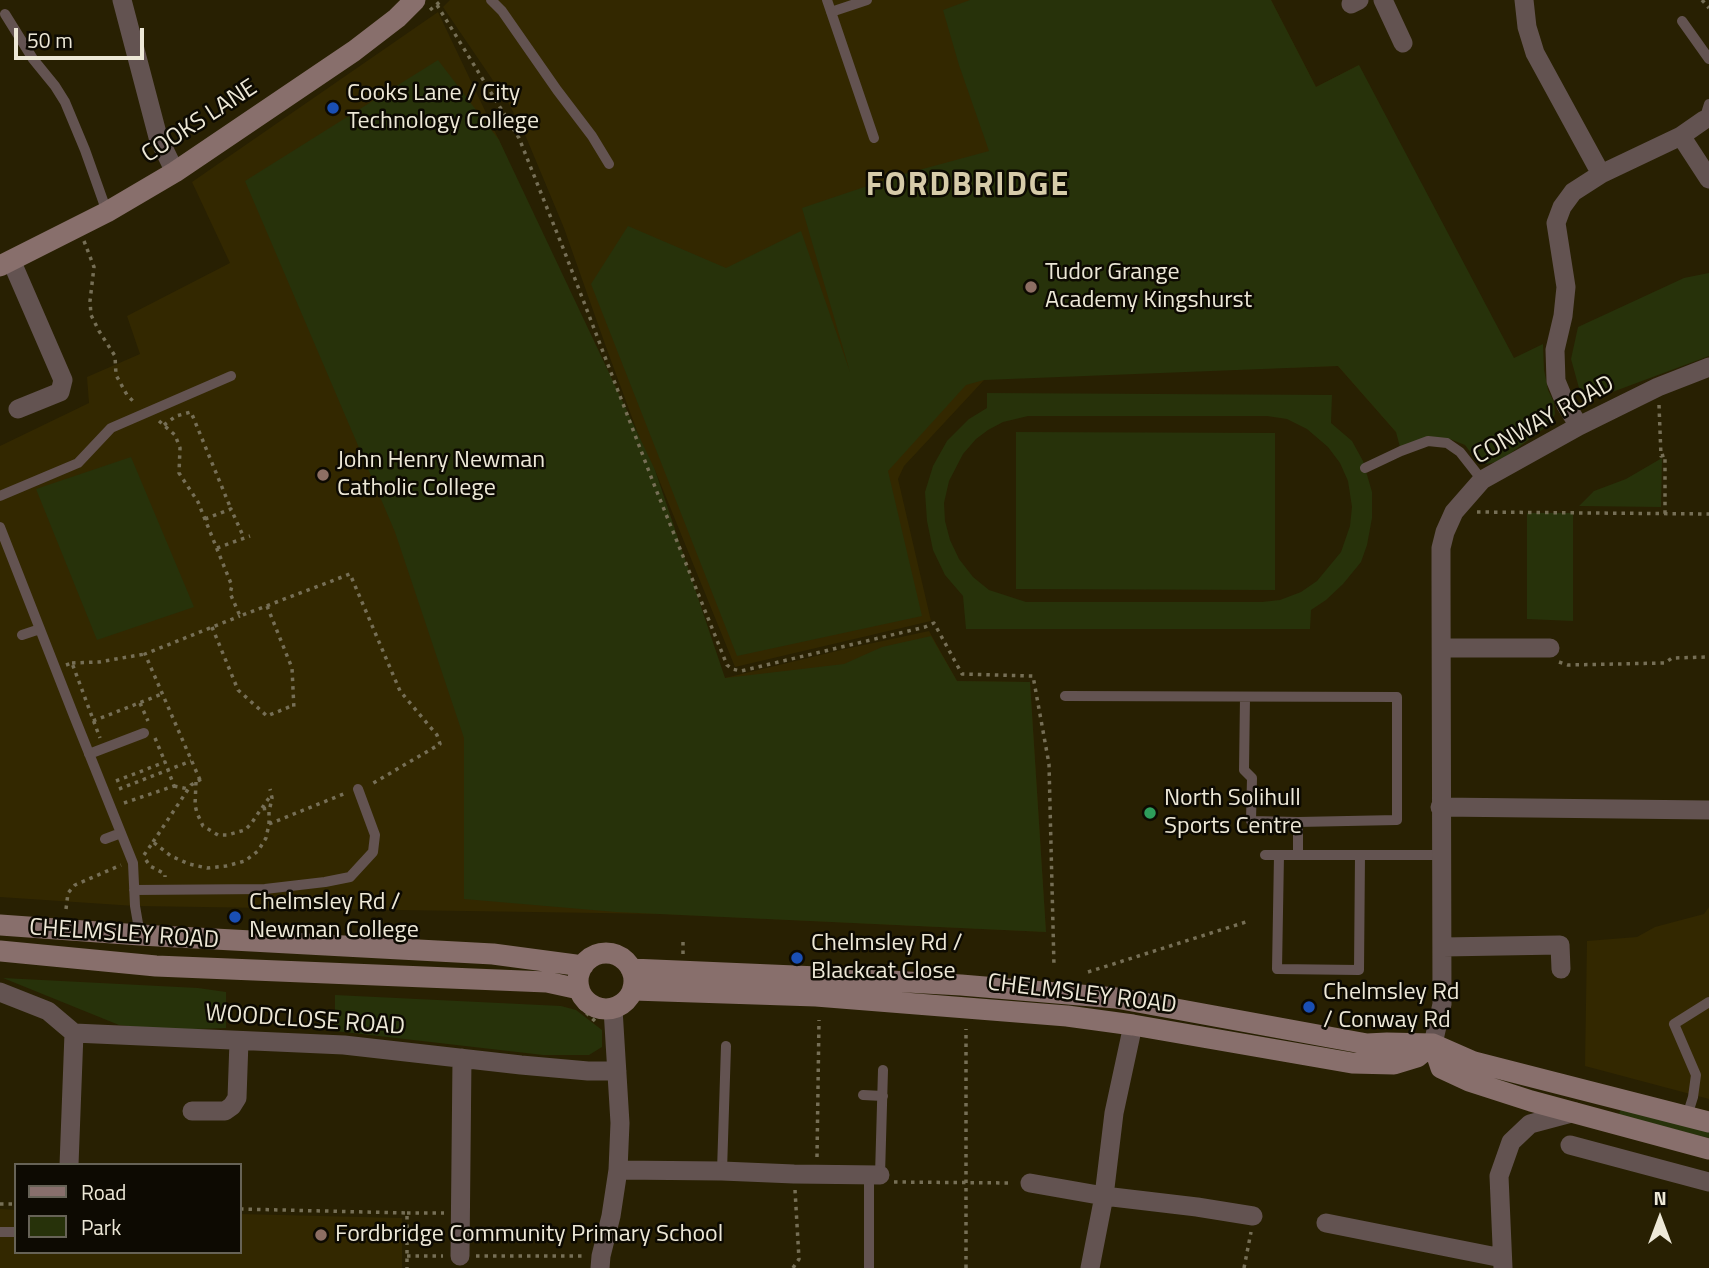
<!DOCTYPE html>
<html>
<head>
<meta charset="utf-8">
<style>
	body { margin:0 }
	#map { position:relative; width:1709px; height:1268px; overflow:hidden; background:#282002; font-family:"Titillium Web",sans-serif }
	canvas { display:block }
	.legend { position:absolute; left:14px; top:1163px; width:228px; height:91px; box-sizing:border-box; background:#0d0a02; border:2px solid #676357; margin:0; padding:9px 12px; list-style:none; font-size:21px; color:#ede8d7 }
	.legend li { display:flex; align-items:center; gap:14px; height:35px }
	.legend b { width:35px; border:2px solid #676357 }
	.north { position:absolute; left:1625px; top:1184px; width:70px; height:70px; -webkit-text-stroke:5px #0d0a02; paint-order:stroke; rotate:0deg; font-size:19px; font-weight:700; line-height:28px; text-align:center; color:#ede8d7 }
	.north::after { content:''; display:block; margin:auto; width:24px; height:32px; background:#ede8d7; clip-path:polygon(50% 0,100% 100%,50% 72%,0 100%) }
	.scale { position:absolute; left:14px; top:28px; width:130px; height:32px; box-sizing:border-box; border:4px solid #ede8d7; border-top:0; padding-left:9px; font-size:21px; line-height:24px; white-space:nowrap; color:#ede8d7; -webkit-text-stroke:5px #0d0a02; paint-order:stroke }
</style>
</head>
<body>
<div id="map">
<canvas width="1709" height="1268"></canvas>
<ul class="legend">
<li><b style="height:9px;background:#886f6c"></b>Road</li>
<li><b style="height:19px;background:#27320a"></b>Park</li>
</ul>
<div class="north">N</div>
<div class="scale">50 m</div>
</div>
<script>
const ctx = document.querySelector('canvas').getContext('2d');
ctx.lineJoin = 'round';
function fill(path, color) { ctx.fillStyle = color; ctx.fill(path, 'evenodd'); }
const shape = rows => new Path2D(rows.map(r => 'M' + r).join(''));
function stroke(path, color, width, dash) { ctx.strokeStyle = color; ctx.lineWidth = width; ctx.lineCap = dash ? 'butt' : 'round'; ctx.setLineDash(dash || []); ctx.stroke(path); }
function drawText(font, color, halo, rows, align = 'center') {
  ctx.font = font + ' "Titillium Web",sans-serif'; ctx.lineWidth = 5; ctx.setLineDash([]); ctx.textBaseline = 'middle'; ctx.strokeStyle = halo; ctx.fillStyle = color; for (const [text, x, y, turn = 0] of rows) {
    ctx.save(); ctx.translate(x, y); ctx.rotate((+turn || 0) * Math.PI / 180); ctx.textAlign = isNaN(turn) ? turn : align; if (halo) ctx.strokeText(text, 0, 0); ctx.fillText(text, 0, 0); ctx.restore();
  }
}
fill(shape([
	[450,0,1271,0,1316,87,1359,65,1396,432,1338,366,1001,378,984,380,904,466,898,479,931,621,735,667,655,470,647,458,606,347,564,228,526,137,509,104,443,7],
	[438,12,499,140,649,482,683,577,725,678,845,649,929,631,957,681,1030,682,1046,932,664,914,135,906,0,897,0,446,89,403,87,377,140,354,127,316,230,263,192,182],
	[1709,907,1709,1099,1585,1066,1587,941,1637,937,1655,927,1704,914],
	[0,1209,16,1210,16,1252,240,1252,240,1214,402,1218,402,1268,0,1268]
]), '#332800');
fill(shape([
	[970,0,1271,0,1316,87,1359,65,1514,358,1543,344,1544,370,1548,390,1554,402,1555,414,1550,424,1500,461,1487,464,1477,461,1465,445,1450,439,1427,437,1401,451,1396,432,1338,366,984,380,966,385,888,471,922,616,737,656,591,284,628,226,726,268,801,231,850,372,802,208,897,176,989,151,959,65,943,10],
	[438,60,499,140,655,470,725,678,844,664,882,647,931,636,957,681,1030,682,1046,932,616,912,464,899,464,738,395,532,245,181],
	[1709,273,1709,356,1599,397,1589,396,1579,388,1571,359,1578,327,1684,278],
	[987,393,1332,395,1331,423,1352,441,1363,461,1372,492,1372,518,1367,545,1361,562,1343,584,1326,600,1311,610,1310,629,966,629,963,596,945,575,933,550,927,521,925,492,933,466,947,441,969,419,987,408],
	[1028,416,1267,416,1287,419,1307,429,1328,447,1340,463,1348,481,1352,507,1350,526,1341,552,1317,581,1301,592,1280,600,1262,602,1026,602,989,590,973,577,959,559,950,540,945,521,944,503,949,481,963,454,976,439,988,430,1003,422],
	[1016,432,1275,433,1275,590,1016,589],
	[131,457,194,607,97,640,36,489],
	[1662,458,1661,507,1579,506,1594,491,1626,479],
	[1527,513,1573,513,1573,621,1527,619],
	[3,978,198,988,226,992,226,1028,162,1030,119,1025],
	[335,995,561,1006,576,1010,602,1030,602,1047,589,1055,543,1055,335,1031],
	[1622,1108,1709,1130,1709,1138,1618,1115]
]), '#27320a');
stroke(shape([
	[1702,0,1709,8],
	[437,5,519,138,565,253,655,487,727,665,732,669,741,671,925,627,934,623,962,674,1033,676,1049,764,1054,967],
	[430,10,442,0],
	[84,241,94,267,90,301,91,315,99,331,115,356,116,375,127,395,136,404],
	[1659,405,1661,456,1665,455,1665,514],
	[159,421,175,435,180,448,179,473,198,502,232,586,230,593,240,616,350,574,400,691,437,735,440,744,370,785],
	[164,425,176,416,191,412,231,509],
	[1477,512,1709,514],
	[205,519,231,509,244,538],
	[217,548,250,536],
	[267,606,292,668,294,710],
	[212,627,238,690,267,716,294,705],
	[1559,662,1568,665,1665,663,1672,658,1709,657],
	[72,663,99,662,145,654],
	[66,665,72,663,100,738],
	[140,703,148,721],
	[93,721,162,694],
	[155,738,165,762],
	[200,780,145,654,240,616],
	[116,781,165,762,174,786,124,803],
	[196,782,195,805,197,813,203,826,218,835,227,835,245,830,251,824,261,809,270,808],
	[174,786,189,789],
	[119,789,191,761],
	[262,808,271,795],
	[269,824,269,812,272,798,270,789],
	[153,842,191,785,203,778],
	[144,855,153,842,171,856,189,864,207,868,226,866,245,861,258,851,266,838,269,824,346,793],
	[146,860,150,866,165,874,165,877],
	[66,909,68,893,75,885,121,865],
	[683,954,683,942],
	[1088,972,1249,921],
	[580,1007,595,1021],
	[817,1157,819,1020],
	[894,1182,1012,1183],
	[0,1204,16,1204],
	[240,1209,407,1213,407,1268],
	[407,1213,444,1213],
	[407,1256,443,1256],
	[476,1256,583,1256],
	[793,1268,799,1259,795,1190],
	[966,1268,966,1029],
	[1244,1268,1251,1232]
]), '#766f56', 3.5, [3.5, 5]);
stroke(shape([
	[491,0,502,11,557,90,592,136,609,164],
	[827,0,874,138],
	[831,12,867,0],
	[5,14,33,59,55,86,65,102,85,150,107,212],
	[1682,21,1709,59],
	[1704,120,1709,104],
	[1365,468,1401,451,1428,441,1447,443,1460,452,1482,480],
	[0,496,78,463,111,428,231,376],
	[0,527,74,716,133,863,135,906,140,935],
	[22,635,40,629],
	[1065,696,1397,697,1397,820,1298,822,1298,855],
	[1245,697,1244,770,1252,778,1251,821,1298,822],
	[89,754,144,733],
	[105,839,121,833],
	[1265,855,1441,855],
	[1279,855,1277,969,1359,970,1360,855],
	[134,890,265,889,325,882,350,877,373,852,375,835,358,789],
	[863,1095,883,1096],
	[1687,1116,1693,1097,1696,1075,1674,1024,1709,1002],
	[722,1171,726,1046],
	[869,1175,869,1268],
	[880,1175,883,1070],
	[0,1232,16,1232]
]), '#635351', 10);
stroke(shape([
	[122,0,158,137,175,172],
	[1383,0,1403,43],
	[1524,0,1527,27,1535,53,1601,174],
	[1351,4,1359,0],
	[1681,136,1704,120],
	[11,260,63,380,60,392,18,409],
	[1579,426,1566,405,1556,381,1555,350,1563,316,1566,287,1556,223,1562,207,1573,192,1601,174,1681,136,1709,179],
	[1442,648,1550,648],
	[1440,807,1709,810],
	[1443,947,1560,945,1561,969],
	[0,992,48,1011,74,1033,344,1045,521,1065,588,1071,617,1071],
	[1433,1044,1442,1004,1441,578,1441,548,1445,532,1454,512,1482,480,1579,426,1658,387,1709,367],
	[192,1111,225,1111,232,1106,237,1098,239,1041],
	[1570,1145,1709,1182],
	[69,1165,74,1033],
	[618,1170,722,1171,794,1174,880,1175],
	[1030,1183,1104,1196,1197,1207,1253,1216],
	[1326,1223,1502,1258],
	[460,1256,462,1058],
	[600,1268,601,1256,611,1216,618,1170,620,1123,613,1009],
	[1090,1268,1104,1196,1114,1113,1133,1025],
	[1503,1268,1499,1176,1511,1142,1530,1124,1575,1112]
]), '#635351', 19);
stroke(shape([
	[0,266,107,212,175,172,354,51,397,18,415,0],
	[0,925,140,935,493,954,583,966],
	[0,951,156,966,547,982,579,989],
	'578 981a28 28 0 1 1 56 0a28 28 0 1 1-56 0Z',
	[631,969,818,977,961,985,1116,998,1367,1044,1387,1043,1433,1044,1474,1062,1709,1122],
	[633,990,816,996,1067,1016,1133,1025,1352,1063,1394,1064,1417,1057,1433,1044,1441,1068,1469,1081,1531,1101,1709,1149]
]), '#886f6c', 21);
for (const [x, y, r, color] of [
	[333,108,7,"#1a4fb4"],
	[1031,287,7,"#8d6e63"],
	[323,475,7,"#8d6e63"],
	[1150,813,7,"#2e9e5b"],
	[235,917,7,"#1a4fb4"],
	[797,958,7,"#1a4fb4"],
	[1309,1007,7,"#1a4fb4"],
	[321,1235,7,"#8d6e63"]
]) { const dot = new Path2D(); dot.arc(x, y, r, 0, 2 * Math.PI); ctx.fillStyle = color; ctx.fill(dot); stroke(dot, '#0d0a02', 2.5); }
drawText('24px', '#ede8d7', '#0d0a02', [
	["Cooks Lane / City",347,94],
	["Technology College",347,122],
	["Tudor Grange",1045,273],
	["Academy Kingshurst",1045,301],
	["John Henry Newman",337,461],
	["Catholic College",337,489],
	["North Solihull",1164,799],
	["Sports Centre",1164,827],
	["Chelmsley Rd /",249,903],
	["Newman College",249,931],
	["Chelmsley Rd /",811,944],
	["Blackcat Close",811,972],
	["Chelmsley Rd",1323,993],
	["/ Conway Rd",1323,1021],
	["Fordbridge Community Primary School",335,1235]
], 'left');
drawText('24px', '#ede8d7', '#0d0a02', [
	["COOKS LANE",200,122,-33],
	["CONWAY ROAD",1544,421,-29],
	["CHELMSLEY ROAD",124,935,4],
	["CHELMSLEY ROAD",1082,995,7],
	["WOODCLOSE ROAD",305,1021,4]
]);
ctx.letterSpacing = '2px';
drawText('bold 32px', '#d6cba9', '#0d0a02', [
	["FORDBRIDGE",968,187]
]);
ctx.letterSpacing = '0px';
</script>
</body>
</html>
